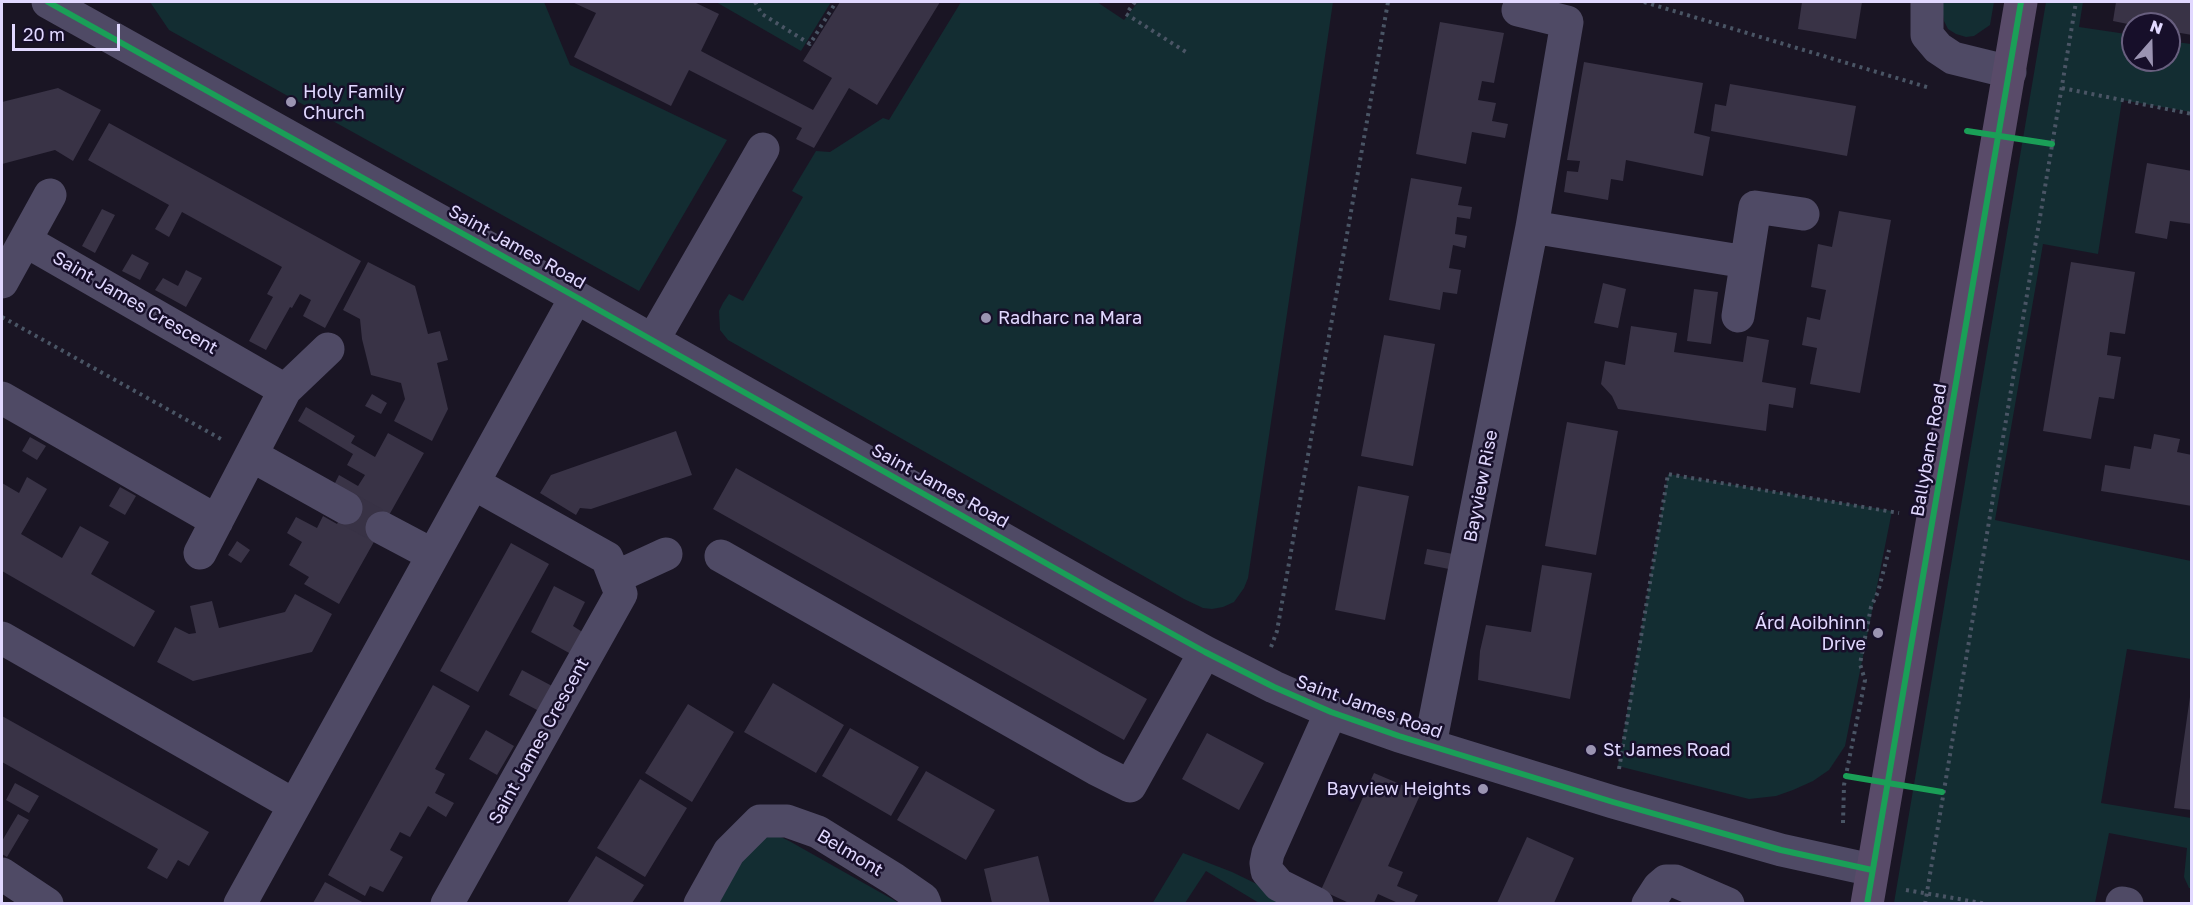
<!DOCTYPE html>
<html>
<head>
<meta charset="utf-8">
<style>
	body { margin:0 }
	#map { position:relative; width:2193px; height:905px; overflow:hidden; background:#1a1524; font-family:"Golos Text",sans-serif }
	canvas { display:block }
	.frame { position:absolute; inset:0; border:3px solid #e1d8ff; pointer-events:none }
	.north { position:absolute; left:2121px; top:12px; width:60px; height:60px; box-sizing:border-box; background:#170f2a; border:2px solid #685f7f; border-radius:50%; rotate:20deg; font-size:16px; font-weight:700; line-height:24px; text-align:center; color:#e1d8ff }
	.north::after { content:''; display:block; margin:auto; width:21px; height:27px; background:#9b94b2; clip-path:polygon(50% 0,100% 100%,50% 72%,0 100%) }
	.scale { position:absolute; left:12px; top:24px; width:108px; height:27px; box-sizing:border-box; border:3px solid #e1d8ff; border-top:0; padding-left:8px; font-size:18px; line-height:21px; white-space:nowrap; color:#e1d8ff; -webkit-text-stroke:4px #170f2a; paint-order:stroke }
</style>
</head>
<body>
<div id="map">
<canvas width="2193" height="905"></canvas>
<div class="frame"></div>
<div class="north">N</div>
<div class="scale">20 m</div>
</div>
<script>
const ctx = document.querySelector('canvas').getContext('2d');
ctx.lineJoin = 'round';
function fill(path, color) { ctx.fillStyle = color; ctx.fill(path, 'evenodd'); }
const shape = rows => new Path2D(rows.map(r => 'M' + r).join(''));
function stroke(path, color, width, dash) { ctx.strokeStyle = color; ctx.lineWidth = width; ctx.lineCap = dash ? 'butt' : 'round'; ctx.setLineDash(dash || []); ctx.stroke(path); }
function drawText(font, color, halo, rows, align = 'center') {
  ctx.font = font + ' "Golos Text",sans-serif'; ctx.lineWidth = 5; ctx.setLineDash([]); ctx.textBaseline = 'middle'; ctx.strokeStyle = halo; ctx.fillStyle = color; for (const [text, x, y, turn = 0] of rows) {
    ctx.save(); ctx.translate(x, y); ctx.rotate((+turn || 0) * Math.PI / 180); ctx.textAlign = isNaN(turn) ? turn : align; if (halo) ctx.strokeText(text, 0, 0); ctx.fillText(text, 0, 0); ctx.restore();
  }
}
fill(shape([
	[150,2,544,2,570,65,727,140,639,291,169,30],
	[716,2,831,2,801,51],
	[961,2,1097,2,1124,20,1138,2,1333,2,1248,578,1244,588,1234,602,1223,607,1212,609,1203,608,1184,599,728,340,720,330,719,311,723,303,729,294,743,301,803,197,792,191,816,151,830,152,883,118,889,120],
	[1941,2,1994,2,1990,25,1974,36,1966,37,1956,34,1948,29,1944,21],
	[2046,2,2083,2,2079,27,2133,35,2133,60,2169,60,2169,41,2191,44,2191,112,2122,100,2098,254,2043,244,1995,520,2191,561,2191,659,2127,649,2101,803,2191,818,2191,888,2189,888,2184,877,2187,848,2109,833,2095,903,1894,903],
	[1668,474,1892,511,1845,746,1829,770,1813,781,1793,790,1776,796,1749,799,1618,766],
	[777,835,791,842,899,903,714,904,756,838],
	[1183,853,1232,872,1296,903,1259,903,1206,871,1185,903,1152,904]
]), '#132d32');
fill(shape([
	[572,2,694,2,719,14,701,51,813,110,832,78,803,61,840,2,940,2,877,105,849,88,814,148,796,139,802,128,689,70,671,106,574,57,596,13],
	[1802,2,1862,2,1856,39,1798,29],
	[2116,2,2191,2,2192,35,2169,31,2169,24,2133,25,2113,21],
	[1440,22,1504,33,1494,83,1482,81,1478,100,1496,103,1492,121,1508,124,1505,138,1472,132,1466,164,1416,154],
	[1584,62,1703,83,1694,133,1710,137,1703,176,1626,160,1623,181,1611,179,1608,200,1564,192,1567,171,1578,172,1580,161,1567,160],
	[1730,84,1856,106,1847,156,1711,131,1715,104,1726,106],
	[58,88,101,110,73,161,55,150,2,164,2,102],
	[109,123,361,261,325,328,303,316,311,300,300,294,292,308,290,307,266,350,249,341,273,297,267,294,282,267,182,212,169,237,155,229,169,205,88,160],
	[2147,163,2192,171,2192,224,2170,221,2167,239,2135,233],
	[1411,178,1462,187,1458,205,1472,207,1470,219,1457,217,1455,234,1467,236,1465,248,1453,245,1449,268,1461,270,1457,294,1443,292,1440,310,1389,300],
	[102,209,115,215,95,253,82,246],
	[1839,211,1891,220,1860,393,1810,384,1817,348,1802,345,1807,317,1820,320,1826,290,1811,287,1818,244,1832,247],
	[132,254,149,263,140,280,122,271],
	[368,262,415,286,428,334,440,331,448,360,437,363,448,409,432,441,394,421,405,399,401,383,371,375,362,339,360,319,343,310],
	[2071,262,2135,272,2125,334,2110,332,2107,355,2121,357,2114,399,2099,397,2091,439,2043,431],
	[186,270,202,278,186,307,155,290,163,278,178,286],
	[1603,283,1626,289,1618,328,1594,323],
	[1694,289,1718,292,1711,344,1687,341],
	[1631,326,1677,333,1674,352,1743,362,1747,336,1769,340,1762,382,1796,388,1793,408,1769,404,1766,431,1618,409,1612,396,1601,384,1605,361,1625,365],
	[1384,335,1435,344,1413,466,1361,456],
	[372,394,387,403,381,414,365,406],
	[306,407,355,436,351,443,375,457,388,433,424,453,339,604,304,584,309,577,289,565,302,542,287,533,296,517,317,528,323,516,337,524,353,496,334,485,339,475,358,486,365,475,347,465,353,454,298,421],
	[1567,422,1618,431,1596,555,1545,546],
	[676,431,692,475,591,509,580,508,576,515,540,493,551,475],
	[2154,434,2180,439,2177,452,2192,455,2192,506,2101,491,2105,465,2130,469,2134,446,2151,449],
	[30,437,46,446,37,460,22,451],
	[736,468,1147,699,1124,740,713,509],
	[27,477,47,489,21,534,62,558,80,526,109,542,91,574,155,611,134,647,2,571,2,483,19,493],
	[1358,486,1409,496,1385,620,1335,610],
	[120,487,136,496,125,515,109,506],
	[237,541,250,550,241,563,228,555],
	[511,543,549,564,478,692,440,671],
	[1427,549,1453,554,1449,569,1424,564],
	[1542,565,1592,573,1570,699,1478,680,1480,651,1486,625,1531,632],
	[554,586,585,602,573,626,584,633,571,654,531,632],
	[295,594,332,614,312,652,193,681,157,662,175,627,189,634,196,633,190,606,212,601,219,628,285,612],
	[522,670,552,686,539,711,509,695],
	[773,683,844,725,816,773,744,732],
	[433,685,470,706,435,769,445,774,435,793,454,803,446,817,428,806,410,837,400,832,390,850,403,857,383,892,370,886,365,896,328,875],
	[2190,697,2192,697,2192,810,2174,808],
	[688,704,734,732,692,802,645,773],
	[2,716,209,832,189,866,178,860,167,879,147,868,158,849,2,762],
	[850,728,919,767,891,816,822,776],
	[486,730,514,746,497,775,469,759],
	[1207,733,1264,763,1239,810,1182,779],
	[926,771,995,810,966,860,897,820],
	[1374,773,1421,793,1388,866,1403,872,1397,886,1418,895,1414,903,1398,903,1378,894,1374,903,1349,903,1321,890],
	[640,779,687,808,645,877,597,848],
	[15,783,39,796,29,813,6,800],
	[18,814,29,820,7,857,2,854,2,841],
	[1527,837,1574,858,1554,903,1497,903],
	[596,856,644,885,632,903,567,903],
	[1038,856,1050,903,992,903,984,869],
	[325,882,364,903,313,903]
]), '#393346');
stroke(shape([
	[346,508,382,528]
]), '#383245', 33, [33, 16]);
stroke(shape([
	[755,2,762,14,810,44,836,2],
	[1135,2,1126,14,1186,52],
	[1644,2,1930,88],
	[2062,88,2192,114],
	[2,317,221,439],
	[1271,647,1277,631,1388,2],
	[1619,769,1668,474,1899,513],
	[1843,823,1844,785,1865,680,1860,664,1871,607,1878,592,1889,550],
	[1906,890,1988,904],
	[1925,904,2076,2]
]), '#4a5565', 4, [3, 4.5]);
stroke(shape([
	[48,2,576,297,1102,595,1205,652,1274,687,1331,712,1399,736,1613,802,1781,850,1872,870],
	[1927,2,1927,35,1938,48,1953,58,2010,72],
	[1532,227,1746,262],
	[26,241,285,390],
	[2,282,50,195],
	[1738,316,1755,207,1803,214],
	[653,340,763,149],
	[2,398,217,521],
	[251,455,346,508],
	[382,528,433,555],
	[200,553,285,390,328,349],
	[721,556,1096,769,1130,786,1205,652],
	[616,577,666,554],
	[2,638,294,805],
	[1430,745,1532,227,1567,22,1518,10],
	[2,874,47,904],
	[2122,903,2127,904],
	[240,904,576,297],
	[447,904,621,594,607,558,473,483],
	[700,904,729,852,760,821,787,821,818,832,894,879,923,899,925,904],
	[1317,904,1279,885,1267,871,1266,863,1268,853,1331,712],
	[1648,904,1659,887,1666,881,1675,881,1728,904]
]), '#4f4a65', 33);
stroke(shape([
	[1867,904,2021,2]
]), '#594b69', 33);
stroke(shape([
	[48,2,576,297,1102,595,1205,652,1274,687,1331,712,1399,736,1613,802,1781,850,1872,870],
	[1967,131,2052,144],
	[1846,776,1942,792],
	[1867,904,2021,2]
]), '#1a9f57', 6);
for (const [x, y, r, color] of [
	[291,102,6,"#9b94b2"],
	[986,318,6,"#9b94b2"],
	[1878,633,6,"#9b94b2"],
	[1591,750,6,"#9b94b2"],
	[1483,789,6,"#9b94b2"]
]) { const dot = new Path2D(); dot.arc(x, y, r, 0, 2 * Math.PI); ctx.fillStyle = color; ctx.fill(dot); stroke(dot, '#170f2a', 2); }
drawText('18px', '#e1d8ff', '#170f2a', [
	["Holy Family",303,92],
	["Church",303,113],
	["Radharc na Mara",998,318],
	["Árd Aoibhinn",1866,623,"right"],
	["Drive",1866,644,"right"],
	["St James Road",1603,750],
	["Bayview Heights",1471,789,"right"]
], 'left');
drawText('18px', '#e1d8ff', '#170f2a', [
	["Saint James Road",517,247,29],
	["Saint James Crescent",135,303,30],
	["Ballybane Road",1929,450,-80],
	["Saint James Road",940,486,29],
	["Bayview Rise",1481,486,-79],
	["Saint James Road",1369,707,20],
	["Saint James Crescent",539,741,-61],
	["Belmont",850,853,31]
]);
</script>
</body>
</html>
